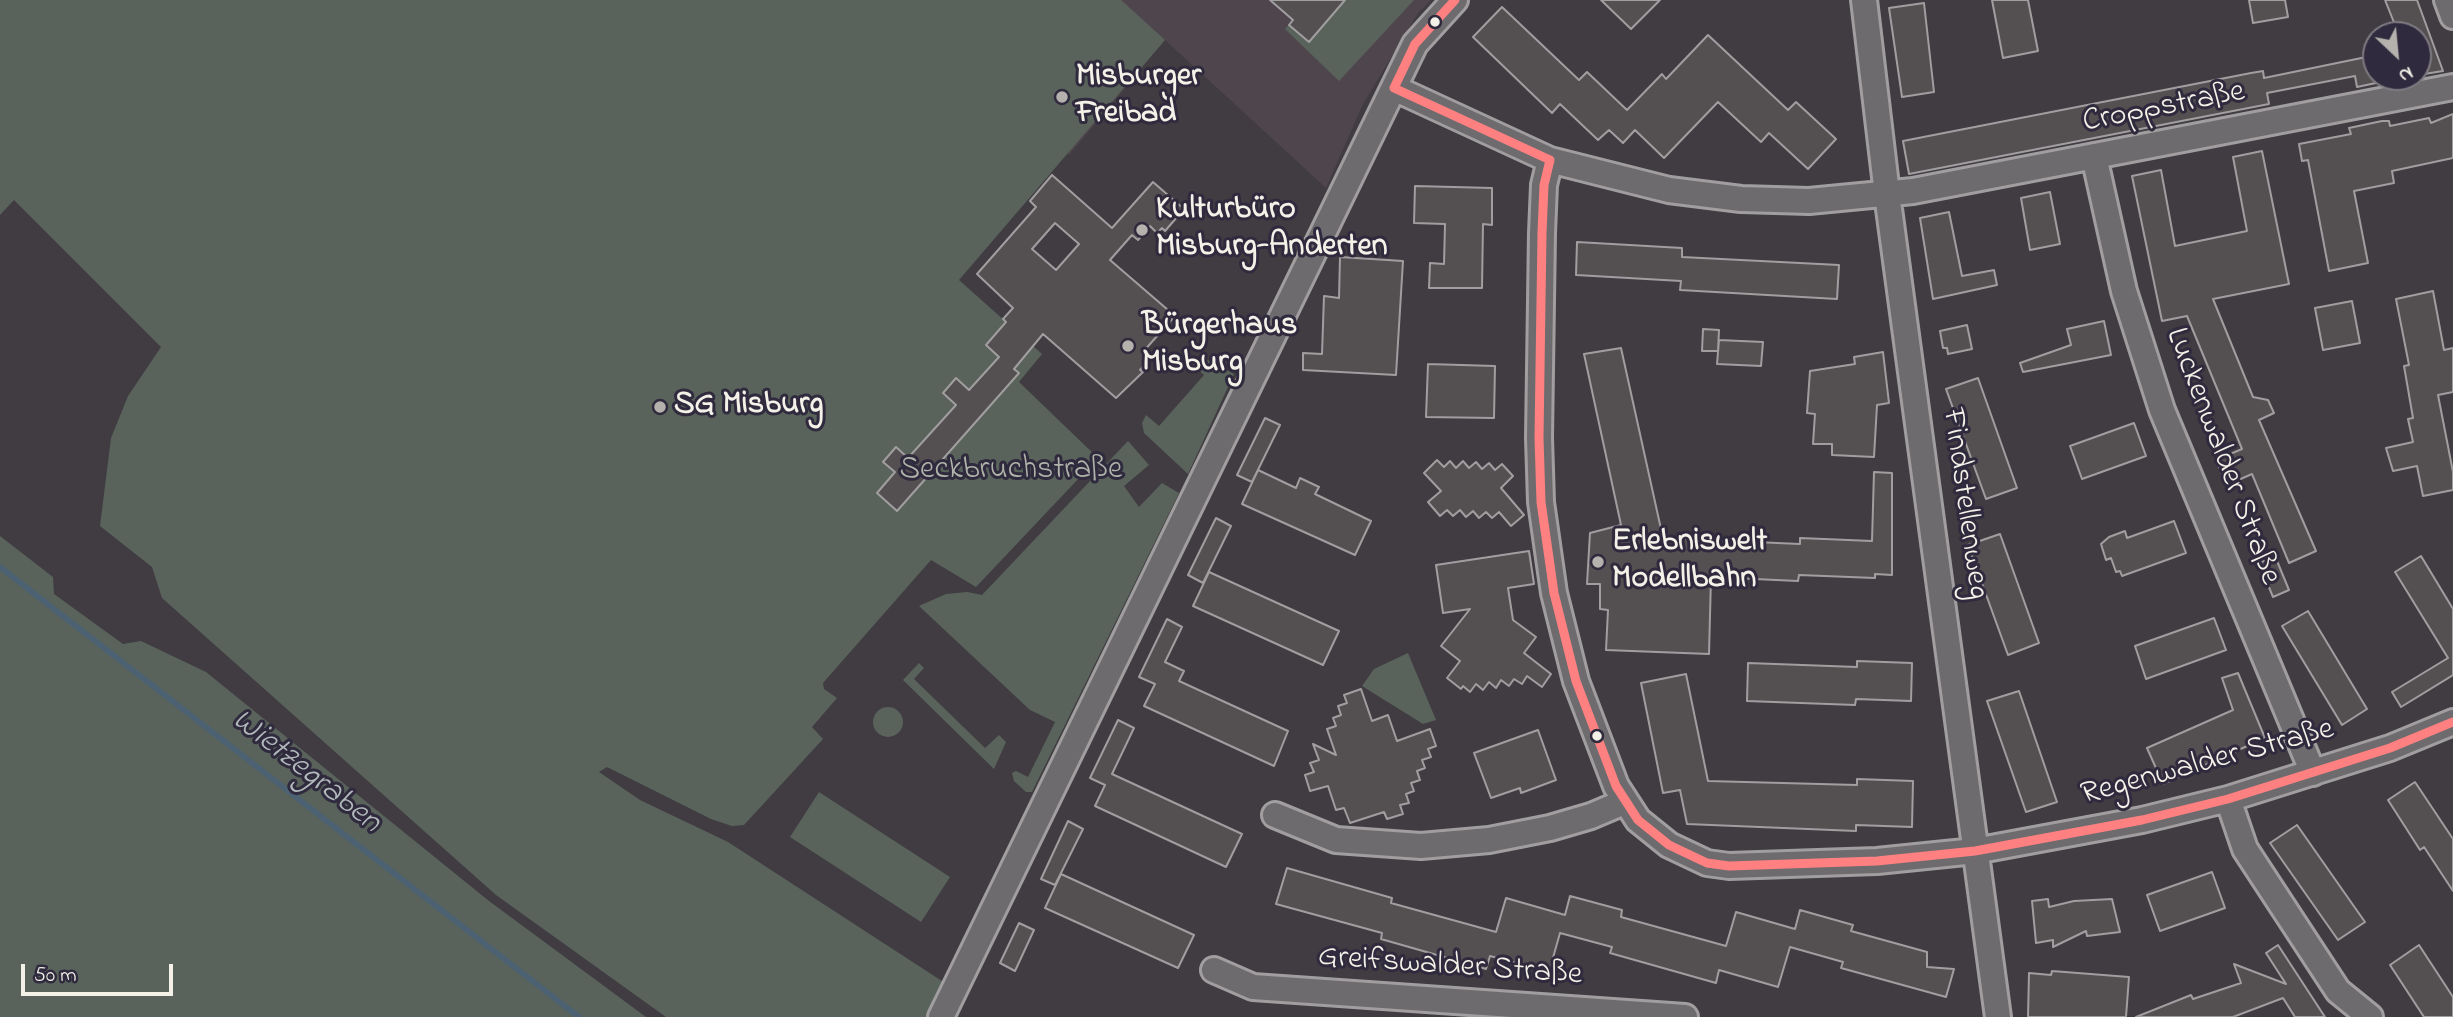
<!DOCTYPE html>
<html>
<head>
<meta charset="utf-8">
<style>
	body { margin:0 }
	#map { position:relative; width:2453px; height:1017px; overflow:hidden; background:#403c42; font-family:"Indie Flower",sans-serif }
	canvas { display:block }
	.north { position:absolute; left:2362px; top:21px; width:70px; height:70px; box-sizing:border-box; background:#2f2a3d; border:2px solid #7e7a81; border-radius:50%; rotate:154deg; font-size:19px; font-weight:700; line-height:28px; text-align:center; color:#f4f1e8 }
	.north::after { content:''; display:block; margin:auto; width:24px; height:32px; background:#b5b2ae; clip-path:polygon(50% 0,100% 100%,50% 72%,0 100%) }
	.scale { position:absolute; left:21px; top:964px; width:152px; height:32px; box-sizing:border-box; border:4px solid #f4f1e8; border-top:0; padding-left:9px; font-size:21px; line-height:24px; white-space:nowrap; color:#f4f1e8; -webkit-text-stroke:5px #2f2a3d; paint-order:stroke }
</style>
</head>
<body>
<div id="map">
<canvas width="2453" height="1017"></canvas>
<div class="north">N</div>
<div class="scale">50 m</div>
</div>
<script>
const ctx = document.querySelector('canvas').getContext('2d');
ctx.lineJoin = 'round';
function fill(path, color) { ctx.fillStyle = color; ctx.fill(path, 'evenodd'); }
const shape = rows => new Path2D(rows.map(r => 'M' + r).join(''));
function stroke(path, color, width, dash) { ctx.strokeStyle = color; ctx.lineWidth = width; ctx.lineCap = dash ? 'butt' : 'round'; ctx.setLineDash(dash || []); ctx.stroke(path); }
function drawText(font, color, halo, rows, align = 'center') {
  ctx.font = font + ' "Indie Flower",sans-serif'; ctx.lineWidth = 6; ctx.setLineDash([]); ctx.textBaseline = 'middle'; ctx.strokeStyle = halo; ctx.fillStyle = color; for (const [text, x, y, turn = 0] of rows) {
    ctx.save(); ctx.translate(x, y); ctx.rotate((+turn || 0) * Math.PI / 180); ctx.textAlign = isNaN(turn) ? turn : align; if (halo) ctx.strokeText(text, 0, 0); ctx.fillText(text, 0, 0); ctx.restore();
  }
}
fill(shape([
	[902,0,1431,0,1418,13,1363,104,1326,188,1165,40,1069,155]
]), '#4f464d');
fill(shape([
	[0,0,1121,0,1165,40,959,280,1042,354,1019,382,1098,458,976,587,931,560,823,683,824,689,837,698,812,727,823,739,744,825,732,826,711,819,607,767,599,772,640,800,728,842,945,983,929,1017,666,1017,496,895,162,598,152,567,100,526,111,438,128,396,161,347,14,200,0,215],
	[1270,0,1414,0,1339,81,1285,29,1293,20],
	[1206,359,1234,374,1188,474,1144,433,1142,423,1146,415,1159,426,1204,375,1192,364],
	[1128,441,1149,465,1124,486,1139,507,1162,483,1179,493,1032,792,1026,792,1014,781,1012,773,1016,771,1028,777,1055,722,1030,710,919,606,946,594,967,592,982,595],
	[0,536,53,577,54,594,123,644,141,641,206,672,489,901,646,1017,0,1017],
	[1408,653,1436,720,1423,724,1362,686,1374,669],
	[919,663,924,668,914,679,985,748,999,735,1006,742,994,769,903,680],
	'873 722a15 15 0 1 1 30 0a15 15 0 1 1-30 0Z',
	[819,792,950,877,921,922,790,837]
]), '#59635b');
stroke(shape([
	[0,567,579,1017]
]), '#4c6272', 6);
const building = shape([
	[1270,0,1345,0,1309,42,1289,25,1293,20,1270,0],
	[1601,0,1660,0,1631,29,1601,0],
	[1992,0,2028,0,2038,51,2003,58,1992,0],
	[2249,0,2285,0,2288,17,2253,23,2249,0],
	[2385,0,2417,0,2443,71,2418,75,2418,35,2399,35,2385,0],
	[1924,3,1934,92,1902,97,1889,8,1924,3],
	[1502,7,1579,80,1587,72,1627,110,1662,74,1666,79,1708,35,1788,110,1796,102,1836,139,1808,169,1769,133,1761,142,1718,102,1664,158,1635,130,1623,143,1609,130,1598,140,1560,104,1552,113,1473,37,1502,7],
	[2376,55,2376,83,2357,87,2355,76,2267,93,2269,104,1909,174,1903,141,2251,73,2263,71,2264,78,2376,55],
	[2453,114,2453,158,2392,171,2394,183,2354,191,2368,263,2329,271,2308,160,2302,161,2299,144,2351,134,2349,128,2382,121,2389,121,2390,126,2429,118,2431,123,2453,114],
	[2262,151,2289,284,2213,299,2253,397,2268,400,2274,413,2259,420,2316,551,2289,563,2252,474,2227,485,2216,460,2242,449,2187,316,2162,321,2132,176,2161,170,2175,246,2247,231,2233,157,2262,151],
	[1052,175,1112,228,1153,182,1184,209,1165,231,1162,228,1157,233,1150,226,1138,240,1132,235,1110,260,1175,316,1142,353,1150,359,1140,370,1143,372,1116,398,1043,334,1014,369,1019,373,897,511,877,493,895,472,883,462,896,447,908,458,956,405,943,393,956,378,969,390,999,357,986,345,1006,322,1003,319,1013,308,977,274,1036,207,1030,201,1052,175],
	[1055,223,1079,244,1056,270,1032,249,1055,223],
	[1415,186,1492,188,1492,225,1483,224,1482,288,1429,288,1430,263,1444,264,1445,224,1414,223,1415,186],
	[2050,192,2060,244,2030,250,2021,198,2050,192],
	[1949,212,1962,276,1994,270,1997,285,1933,299,1920,218,1949,212],
	[1577,242,1682,248,1682,257,1839,265,1837,299,1680,290,1681,281,1576,275,1577,242],
	[1340,257,1403,261,1396,375,1303,370,1303,353,1322,354,1324,296,1339,298,1340,257],
	[2433,291,2444,350,2453,348,2453,392,2438,395,2453,472,2453,490,2423,496,2417,466,2393,471,2386,448,2413,442,2408,419,2413,418,2404,366,2409,365,2396,299,2433,291],
	[2352,301,2360,343,2323,350,2315,308,2352,301],
	[2104,321,2111,355,2023,372,2020,363,2071,345,2067,329,2104,321],
	[1967,325,1972,349,1948,354,1947,348,1943,348,1940,331,1967,325],
	[1703,329,1719,330,1718,351,1702,351,1703,329],
	[1719,340,1763,342,1761,366,1717,364,1719,340],
	[1621,348,1663,538,1800,544,1800,538,1872,541,1874,472,1892,473,1892,575,1875,574,1875,578,1799,575,1798,581,1711,577,1709,654,1606,650,1608,610,1600,609,1600,584,1587,584,1590,533,1621,525,1584,354,1621,348],
	[1883,352,1889,403,1877,405,1874,457,1832,455,1832,444,1813,444,1815,414,1807,413,1810,371,1855,364,1854,357,1883,352],
	[1428,364,1495,366,1494,418,1426,417,1428,364],
	[1978,378,2017,488,1986,499,1946,389,1978,378],
	[1265,418,1280,425,1252,482,1237,475,1265,418],
	[2134,423,2146,456,2082,479,2070,446,2134,423],
	[1437,460,1444,467,1450,461,1456,468,1463,461,1469,468,1476,462,1482,469,1489,463,1495,470,1502,464,1513,476,1501,488,1524,515,1511,526,1499,512,1492,518,1486,512,1479,518,1473,511,1466,517,1460,510,1453,516,1447,510,1440,516,1428,502,1441,491,1424,473,1437,460],
	[1258,470,1296,488,1300,478,1319,487,1315,494,1371,521,1355,555,1242,504,1258,470],
	[1216,518,1231,526,1203,583,1188,575,1216,518],
	[2174,521,2186,553,2122,576,2120,571,2116,572,2111,558,2106,560,2101,544,2109,537,2125,531,2127,538,2174,521],
	[2000,534,2039,643,2008,655,1968,545,2000,534],
	[1529,551,1534,584,1508,588,1513,620,1536,637,1524,653,1551,674,1542,687,1527,676,1522,684,1514,679,1509,686,1501,680,1496,688,1489,682,1483,690,1476,684,1470,692,1463,686,1461,689,1447,678,1460,661,1441,646,1470,609,1443,613,1436,565,1529,551],
	[2275,556,2289,590,2273,597,2259,563,2275,556],
	[2421,556,2453,609,2453,675,2401,707,2392,692,2448,658,2395,572,2421,556],
	[1209,572,1339,631,1323,665,1193,606,1209,572],
	[2308,611,2367,709,2342,725,2282,626,2308,611],
	[2214,618,2226,650,2146,679,2135,646,2214,618],
	[1167,619,1182,627,1165,662,1184,671,1179,681,1288,731,1274,766,1144,706,1155,684,1139,677,1167,619],
	[1857,661,1912,663,1911,701,1856,699,1855,705,1747,701,1748,663,1857,667,1857,661],
	[2238,673,2265,738,2163,784,2147,748,2233,710,2222,678,2238,673],
	[1686,674,1708,781,1857,785,1857,779,1913,781,1912,827,1856,825,1856,831,1687,824,1680,790,1663,793,1641,683,1686,674],
	[1361,689,1372,721,1388,715,1397,741,1430,729,1436,746,1428,749,1431,757,1422,760,1425,768,1417,771,1420,780,1411,783,1414,791,1406,794,1409,803,1400,805,1403,814,1387,819,1384,812,1350,823,1344,808,1336,810,1328,786,1310,791,1305,775,1314,772,1310,763,1319,760,1313,744,1336,755,1327,729,1336,726,1333,718,1341,715,1338,706,1347,703,1344,695,1361,689],
	[2019,691,2057,802,2026,812,1987,701,2019,691],
	[1118,720,1134,728,1112,774,1242,834,1226,867,1095,806,1105,785,1090,778,1118,720],
	[1538,730,1556,780,1521,793,1520,788,1491,798,1474,753,1538,730],
	[2415,782,2453,839,2453,891,2424,847,2420,850,2388,800,2415,782],
	[1068,821,1083,829,1055,885,1041,879,1068,821],
	[2297,825,2365,922,2338,940,2270,843,2297,825],
	[1287,868,1392,898,1391,903,1496,932,1506,898,1565,915,1570,896,1622,910,1621,917,1726,946,1736,912,1795,929,1800,910,1853,925,1851,931,1927,952,1927,967,1954,969,1946,997,1841,968,1843,962,1790,947,1778,987,1719,970,1716,983,1610,953,1612,947,1560,933,1549,972,1490,956,1486,969,1381,939,1382,933,1276,904,1287,868],
	[2212,872,2225,908,2160,931,2147,895,2212,872],
	[1061,874,1194,935,1178,968,1045,908,1061,874],
	[2048,899,2049,907,2074,901,2112,899,2120,932,2087,936,2086,931,2053,947,2053,940,2036,943,2032,901,2048,899],
	[1019,923,1034,930,1015,971,1000,963,1019,923],
	[2278,945,2325,1017,2295,1017,2283,998,2233,1017,2136,1017,2191,995,2193,999,2241,983,2234,964,2286,984,2266,953,2278,945],
	[2419,945,2453,997,2453,1017,2424,1017,2390,965,2419,945],
	[2052,971,2129,977,2126,1017,2028,1017,2029,973,2051,975,2052,971]
]);
fill(building, '#545052');
stroke(building, '#a19ea0', 2);
const minor = shape([
	[1864,0,1887,194,1998,1017],
	[2447,0,2453,16],
	[1394,88,1550,160,1669,190,1741,199,1809,201,1913,191,2453,87],
	[2094,156,2124,291,2162,410,2313,773],
	[1550,160,1544,185,1542,233,1539,438,1541,502,1554,593,1576,681,1616,786,1638,820,1669,845,1707,863,1729,866,1877,861,1975,851,2142,820,2228,799,2390,748,2453,722],
	[2228,799,2245,849,2338,991,2370,1017],
	[1275,815,1336,840,1421,846,1489,840,1550,828,1591,816,1624,802],
	[1214,970,1253,987,1685,1017],
	[941,1017,1415,44,1455,0]
]);
stroke(minor, '#a19ea0', 30);
stroke(minor, '#6e6b6e', 24);
stroke(shape([
	[1394,88,1550,160],
	[1394,88,1415,44,1455,0],
	[1550,160,1544,185,1542,233,1539,438,1541,502,1554,593,1576,681,1616,786,1638,820,1669,845,1707,863,1729,866,1877,861,1975,851,2142,820,2228,799,2390,748,2453,722]
]), '#ff8080', 9);
for (const [x, y, r, color] of [
	[1435,22,6,"#f4f1e8"],
	[1062,97,7,"#b5b2ae"],
	[1142,230,7,"#b5b2ae"],
	[1128,346,7,"#b5b2ae"],
	[660,407,7,"#b5b2ae"],
	[1598,562,7,"#b5b2ae"],
	[1597,736,6,"#f4f1e8"]
]) { const dot = new Path2D(); dot.arc(x, y, r, 0, 2 * Math.PI); ctx.fillStyle = color; ctx.fill(dot); stroke(dot, '#2f2a3d', 2.5); }
drawText('bold 32px', '#f4f1e8', '#2f2a3d', [
	["Misburger",1076,79],
	["Freibad",1076,116],
	["Kulturbüro",1156,212],
	["Misburg-Anderten",1156,249],
	["Bürgerhaus",1142,328],
	["Misburg",1142,365],
	["SG Misburg",674,407],
	["Erlebniswelt",1612,544],
	["Modellbahn",1612,581]
], 'left');
drawText('32px', '#f4f1e8', '#2f2a3d', [
	["Croppstraße",2164,109,-11],
	["Luckenwalder Straße",2221,457,69],
	["Findstellenweg",1963,504,82],
	["Regenwalder Straße",2208,764,-15],
	["Greifswalder Straße",1450,968,4]
]);
drawText('32px', '#b0b4aa', '#2f2a3d', [
	["Seckbruchstraße",1011,472]
]);
drawText('italic 33px', '#b1b9bb', '#2f2a3d', [
	["Wietzegraben",305,773,38]
]);
</script>
</body>
</html>
